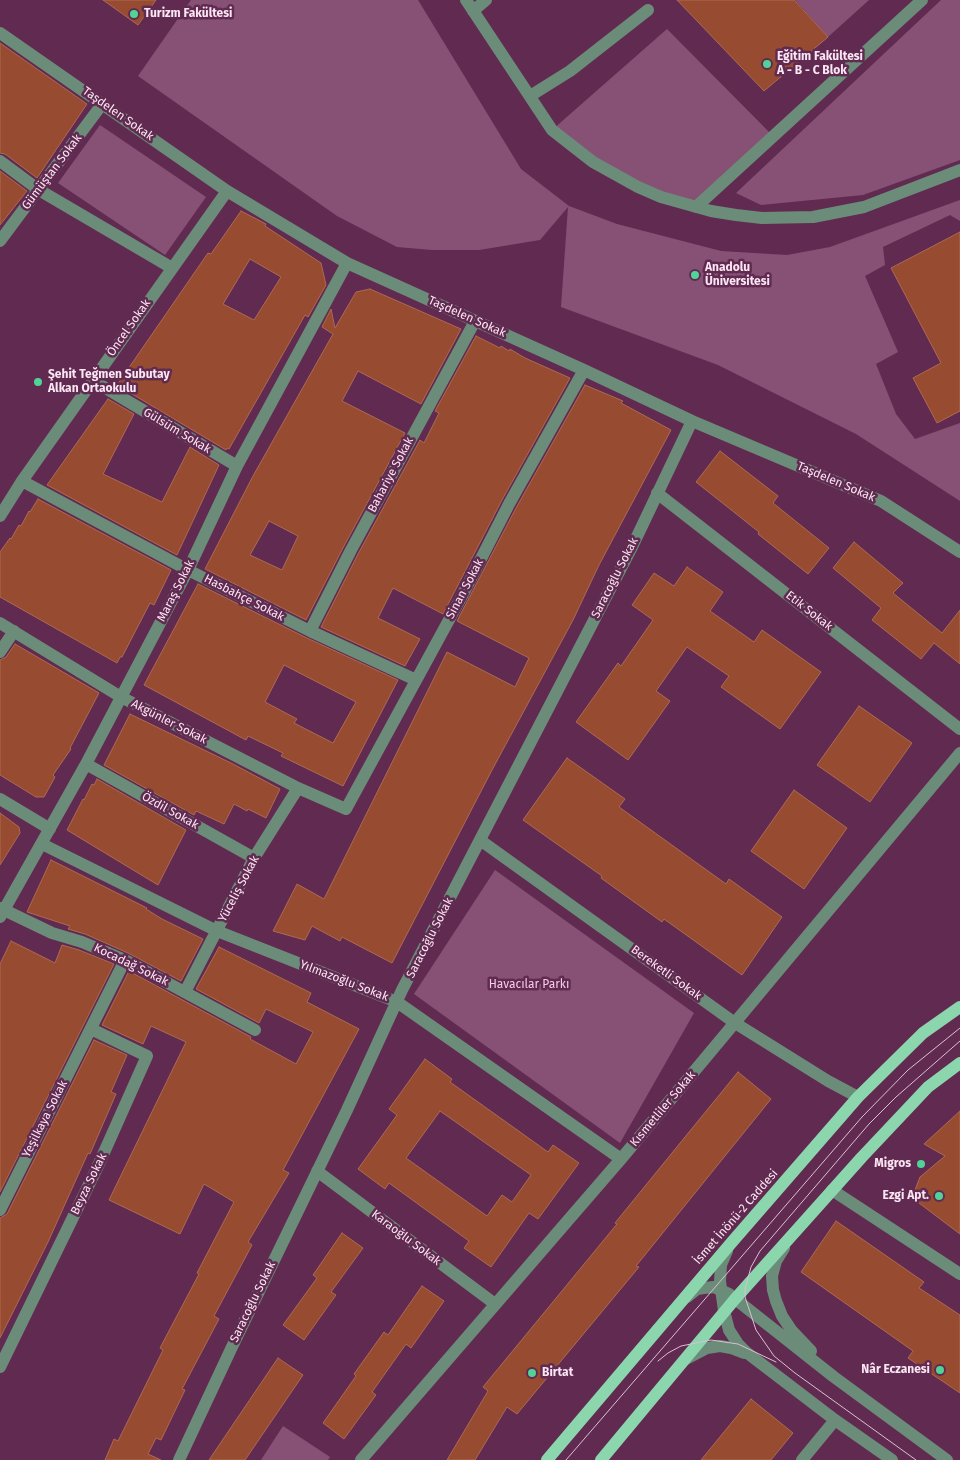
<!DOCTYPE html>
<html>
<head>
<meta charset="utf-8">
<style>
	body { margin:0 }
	canvas { display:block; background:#612a51 }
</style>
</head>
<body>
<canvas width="960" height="1460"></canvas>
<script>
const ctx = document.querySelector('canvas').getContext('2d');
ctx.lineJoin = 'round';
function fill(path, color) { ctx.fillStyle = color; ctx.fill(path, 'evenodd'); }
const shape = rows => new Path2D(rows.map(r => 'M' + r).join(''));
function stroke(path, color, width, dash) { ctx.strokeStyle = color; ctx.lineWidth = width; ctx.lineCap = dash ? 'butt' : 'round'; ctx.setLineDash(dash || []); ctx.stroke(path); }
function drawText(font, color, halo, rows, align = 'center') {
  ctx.font = font + ' "Fira Sans",sans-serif'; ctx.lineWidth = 5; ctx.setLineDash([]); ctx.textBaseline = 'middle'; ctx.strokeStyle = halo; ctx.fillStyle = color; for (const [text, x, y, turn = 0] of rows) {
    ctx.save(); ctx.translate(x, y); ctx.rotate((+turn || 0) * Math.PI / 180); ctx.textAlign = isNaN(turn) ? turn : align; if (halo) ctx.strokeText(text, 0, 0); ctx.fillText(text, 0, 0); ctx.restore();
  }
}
fill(shape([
	[191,0,418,0,521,169,569,206,617,224,721,251,787,255,830,247,960,200,960,221,950,215,883,247,885,265,865,276,898,352,876,364,896,414,915,439,960,423,960,501,856,434,718,365,561,307,568,207,540,240,479,250,432,250,397,247,337,216,138,76],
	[795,0,869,0,828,37],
	[941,0,960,0,960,160,863,195,761,205,736,193],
	[667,29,773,136,696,207,638,187,552,130],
	[100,125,206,197,165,255,58,183],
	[495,870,694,1013,620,1143,414,994],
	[283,1426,330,1457,328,1460,261,1460]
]), '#875175');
const building = shape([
	[103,0,156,0,138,25,103,0],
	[677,0,794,0,828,37,764,91,677,0],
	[0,43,87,104,37,178,5,154,0,153,0,43],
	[0,171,27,191,0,225,0,171],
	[241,211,266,224,265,226,321,263,326,285,308,317,305,315,229,449,227,448,226,450,117,385,208,253,211,254,241,211],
	[250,259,281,277,254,320,223,304,250,259],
	[960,232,960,411,937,423,913,378,941,363,891,268,960,232],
	[370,289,461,329,421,404,358,371,342,401,405,433,344,546,306,620,205,569,253,476,333,334,322,327,331,309,335,328,356,292,370,289],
	[269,521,298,536,282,570,250,555,269,521],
	[476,336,500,348,501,346,509,351,510,349,525,358,570,378,502,500,443,614,393,588,378,618,420,639,405,666,321,627,358,554,420,440,424,443,439,413,435,411,476,336],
	[585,385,623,401,621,403,671,430,599,565,573,620,492,770,392,963,342,937,340,941,312,926,305,940,273,931,297,884,324,899,447,652,515,687,529,658,457,621,516,508,585,385],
	[108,399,134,414,103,474,162,502,190,447,219,465,177,555,47,485,108,399],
	[720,451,778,496,773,503,829,548,808,574,758,534,759,532,696,482,720,451],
	[38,499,171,570,154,605,150,603,122,657,120,657,117,663,0,597,0,552,10,538,11,539,19,525,21,526,29,511,30,512,38,499],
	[854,542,903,583,893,593,942,633,960,610,960,664,934,643,921,659,872,620,881,608,833,568,854,542],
	[687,567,723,592,710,611,754,642,762,630,821,672,780,729,721,687,729,676,687,647,656,691,670,701,628,760,576,722,618,663,621,666,653,620,632,605,654,573,674,586,687,567],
	[198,584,307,638,398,680,343,786,281,756,283,753,248,736,246,740,144,685,198,584],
	[284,665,356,702,333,743,294,723,297,719,265,702,284,665],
	[15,644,99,693,70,748,71,749,53,775,55,777,44,797,36,797,0,775,0,660,6,657,15,644],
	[859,706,912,743,870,802,817,765,859,706],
	[130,714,233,764,280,789,266,818,248,809,247,811,234,804,224,824,196,811,194,815,104,765,130,714],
	[567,758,625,799,619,807,726,884,729,879,782,917,742,975,664,919,662,922,601,878,602,876,523,820,567,758],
	[97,779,186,830,158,885,67,830,83,799,84,800,92,784,94,785,97,779],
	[794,790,847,828,804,889,751,851,794,790],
	[0,813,19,827,20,833,0,865,0,813],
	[51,860,147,908,146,909,162,919,203,939,181,981,128,953,85,934,68,929,70,926,27,912,51,860],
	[11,941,55,963,62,945,79,950,114,964,0,1192,0,964,11,941],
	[219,947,311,993,307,1002,359,1029,283,1170,289,1173,248,1242,252,1245,214,1316,219,1319,182,1389,185,1390,161,1440,156,1438,148,1454,161,1460,105,1460,114,1439,118,1441,163,1350,160,1348,199,1274,197,1273,234,1202,204,1184,180,1234,109,1200,186,1042,151,1026,143,1044,102,1025,129,971,251,1037,250,1039,296,1064,313,1032,266,1009,259,1023,196,989,219,947],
	[94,1040,127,1055,111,1092,116,1094,90,1154,88,1153,48,1242,0,1338,0,1218,7,1214,94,1040],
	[425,1059,452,1079,450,1082,548,1152,553,1145,579,1163,538,1219,529,1213,491,1267,464,1248,469,1241,389,1183,385,1189,358,1169,397,1115,389,1109,425,1059],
	[440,1111,531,1175,512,1202,502,1195,487,1216,406,1158,440,1111],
	[738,1072,771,1099,636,1266,639,1267,517,1414,507,1407,475,1460,447,1460,488,1391,483,1387,617,1224,615,1223,738,1072],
	[960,1111,960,1234,919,1203,915,1190,920,1177,945,1156,924,1144,960,1111],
	[836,1221,924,1282,919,1288,960,1315,960,1393,908,1358,913,1351,801,1272,836,1221],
	[342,1233,363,1248,331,1292,336,1295,304,1340,283,1325,317,1278,313,1275,342,1233],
	[422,1286,444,1301,411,1348,406,1344,372,1392,376,1395,344,1439,323,1423,356,1376,354,1374,384,1332,388,1335,422,1286],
	[278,1358,303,1375,245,1460,209,1460,278,1358],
	[751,1399,793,1433,771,1460,701,1460,751,1399]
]);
fill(building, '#974c31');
stroke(building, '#ad6951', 1);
stroke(shape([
	[466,0,552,130,593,162,638,187,661,197,711,211,736,215,762,218,813,217,864,207,960,170],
	[473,11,486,0],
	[0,33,227,191,347,263,584,370,692,421,881,501,960,552],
	[530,96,570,71,648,10],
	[0,161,39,190,172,268],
	[696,207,922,0],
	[0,241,103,103],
	[92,380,237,466],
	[22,481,188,570,310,631,416,680],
	[657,493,960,729],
	[0,516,22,481,227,191],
	[0,623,121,697,298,788,346,809,462,596,509,504,584,370],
	[310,631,351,550,475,321],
	[0,652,14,631],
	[86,764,254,858],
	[0,799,50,829],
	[480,840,735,1023,828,1081,858,1097],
	[42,844,217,931,397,1002,621,1159],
	[0,908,52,933,82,942,125,960,255,1030],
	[0,917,86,764,188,570,237,466,347,263],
	[185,992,254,858,298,788],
	[317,1171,495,1304],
	[832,1190,960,1274],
	[0,1210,125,960],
	[784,1248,776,1261,772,1276,773,1290,776,1301,782,1316,792,1331,811,1351],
	[727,1251,721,1265,720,1281,724,1311,729,1330,738,1344,746,1352,835,1420,892,1460],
	[687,1297,697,1289,704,1288,714,1287,729,1294,834,1377,947,1460],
	[686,1359,707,1348,720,1346,731,1348,744,1353],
	[0,1367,98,1166,147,1056,91,1029],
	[179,1460,231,1349,347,1110,402,990,632,547,692,421],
	[361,1460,621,1159,960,753],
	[802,1460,835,1420]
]), '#6a8c79', 12);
stroke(shape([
	[547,1460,732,1242,858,1097,923,1033,960,1007],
	[601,1460,735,1299,862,1157,928,1087,960,1063]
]), '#8cd6ae', 12);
stroke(shape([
	[658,1361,668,1353,681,1346,711,1340,738,1344,776,1362],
	[566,1460,862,1117,908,1070,960,1028],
	[916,1460,795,1373,774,1356,756,1330,745,1297,745,1289,751,1267,760,1251,869,1124,896,1097,960,1041]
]), '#dbbfd2', 1);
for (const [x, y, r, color] of [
	[134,14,5,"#51d397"],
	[767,64,5,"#51d397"],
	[695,275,5,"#51d397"],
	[38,382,5,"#51d397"],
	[921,1164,5,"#51d397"],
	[939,1196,5,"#51d397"],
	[940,1370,5,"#51d397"],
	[532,1373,5,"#51d397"]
]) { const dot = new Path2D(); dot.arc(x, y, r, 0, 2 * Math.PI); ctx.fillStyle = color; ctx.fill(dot); stroke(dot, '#612a51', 2); }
drawText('bold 12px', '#fbe6f3', '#612a51', [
	["Turizm Fakültesi",144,14],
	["Eğitim Fakültesi",777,57],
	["A - B - C Blok",777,71],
	["Anadolu",705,268],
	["Üniversitesi",705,282],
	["Şehit Teğmen Subutay",48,375],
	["Alkan Ortaokulu",48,389],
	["Migros",911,1164,"right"],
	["Ezgi Apt.",929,1196,"right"],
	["Nâr Eczanesi",930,1370,"right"],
	["Birtat",542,1373]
], 'left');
drawText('12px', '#fbe6f3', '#612a51', [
	["Taşdelen Sokak",118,114,35],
	["Gümüştan Sokak",52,172,-53],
	["Taşdelen Sokak",467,317,24],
	["Öncel Sokak",129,328,-55],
	["Gülsüm Sokak",177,431,31],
	["Bahariye Sokak",391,475,-62],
	["Taşdelen Sokak",836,482,23],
	["Saracoğlu Sokak",615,578,-63],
	["Sinan Sokak",465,589,-62],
	["Maraş Sokak",176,591,-63],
	["Hasbahçe Sokak",244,598,27],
	["Etik Sokak",809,611,38],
	["Akgünler Sokak",169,722,27],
	["Özdil Sokak",170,811,29],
	["Yüceliş Sokak",239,889,-62],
	["Saracoğlu Sokak",430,938,-63],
	["Kocadağ Sokak",131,965,26],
	["Bereketli Sokak",666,973,36],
	["Yılmazoğlu Sokak",344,981,21],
	["Kısmetliler Sokak",663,1109,-50],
	["Yeşilkaya Sokak",45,1119,-63],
	["Beyza Sokak",89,1184,-64],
	["İsmet İnönü-2 Caddesi",736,1217,-49],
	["Karaoğlu Sokak",406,1238,37],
	["Saracoğlu Sokak",253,1302,-64]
]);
drawText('12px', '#f4cce5', '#612a51', [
	["Havacılar Parkı",529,985]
]);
</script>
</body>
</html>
